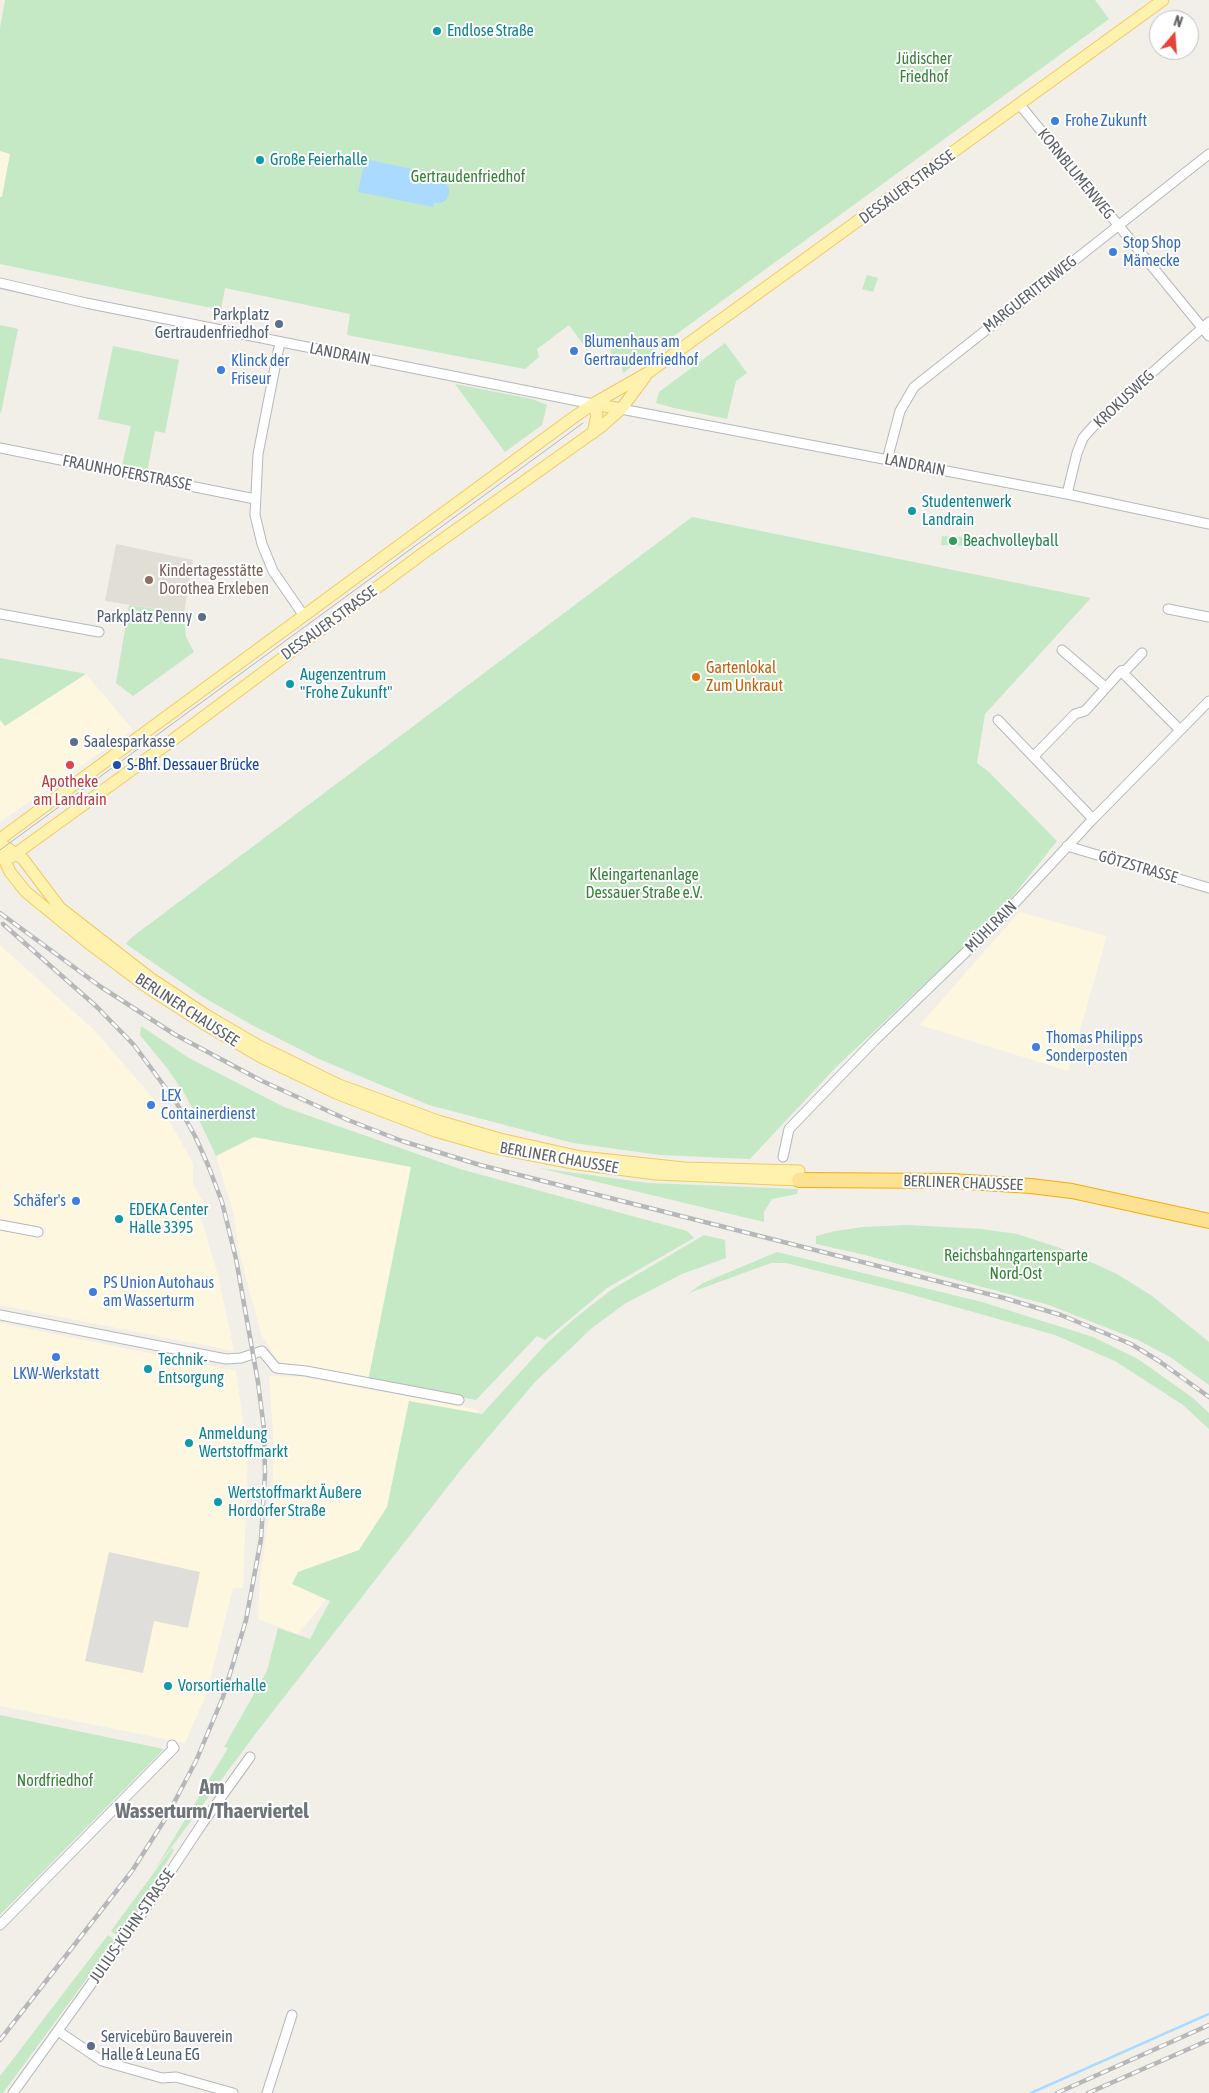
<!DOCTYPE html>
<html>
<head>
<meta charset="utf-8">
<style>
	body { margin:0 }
	#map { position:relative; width:1209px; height:2093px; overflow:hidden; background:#f1efe8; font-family:"Asap Condensed",sans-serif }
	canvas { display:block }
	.north { position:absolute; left:1149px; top:10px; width:50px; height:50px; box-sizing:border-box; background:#fff; border:1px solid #bfc1c3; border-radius:50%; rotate:18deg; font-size:14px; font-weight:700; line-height:20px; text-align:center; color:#5f6368 }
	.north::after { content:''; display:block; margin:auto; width:18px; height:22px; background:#ea4335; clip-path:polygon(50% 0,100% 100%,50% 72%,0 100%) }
</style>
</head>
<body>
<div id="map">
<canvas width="1209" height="2093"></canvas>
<div class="north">N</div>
</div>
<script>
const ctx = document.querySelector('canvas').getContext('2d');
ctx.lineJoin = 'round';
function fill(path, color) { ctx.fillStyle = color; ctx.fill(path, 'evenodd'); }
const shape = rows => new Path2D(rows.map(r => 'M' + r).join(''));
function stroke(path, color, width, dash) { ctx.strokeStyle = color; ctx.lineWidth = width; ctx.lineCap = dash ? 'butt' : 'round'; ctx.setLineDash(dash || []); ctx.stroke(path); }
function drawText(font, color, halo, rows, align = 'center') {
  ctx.font = font + ' "Asap Condensed",sans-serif'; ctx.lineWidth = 4; ctx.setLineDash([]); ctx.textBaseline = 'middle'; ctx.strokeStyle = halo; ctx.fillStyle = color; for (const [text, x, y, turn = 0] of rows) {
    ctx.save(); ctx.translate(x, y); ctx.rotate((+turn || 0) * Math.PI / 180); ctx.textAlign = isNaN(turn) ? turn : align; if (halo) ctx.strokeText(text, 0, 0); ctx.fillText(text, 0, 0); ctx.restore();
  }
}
fill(shape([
	[0,151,10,153,2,198,0,197],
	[86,674,133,730,0,822,0,720,6,725],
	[1019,912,1107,936,1068,1071,920,1025],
	[0,945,96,1032,163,1110,193,1163,193,1184,207,1208,199,1212,218,1275,234,1351,0,1305,0,1229,44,1237,46,1228,0,1219],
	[253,1137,412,1167,368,1381,279,1362,261,1334,238,1246,234,1214,216,1156],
	[0,1323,236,1371,248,1456,243,1588,233,1588,206,1695,185,1743,0,1706],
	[269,1376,302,1377,479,1410,298,1634,258,1619,260,1580,273,1485,273,1433]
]), '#fef7e0');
fill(shape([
	[109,1552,200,1572,188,1628,154,1621,143,1673,85,1661]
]), '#e0deda');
fill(shape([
	[116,544,193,560,184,613,105,601]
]), '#e1ded6');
fill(shape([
	[5,0,1095,0,1109,19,623,373,620,360,613,362,609,343,585,347,569,325,537,349,539,357,525,369,347,335,350,314,225,288,221,310,0,264,0,197,2,197,10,154,0,151,0,28],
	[867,275,878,278,873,292,862,289],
	[0,325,18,329,1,413,0,412],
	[725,343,747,373,736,381,727,419,674,408,656,403,659,392],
	[113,346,179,360,165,433,155,431,147,472,122,466,131,426,98,419],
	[455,384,532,399,547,405,542,425,505,452],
	[692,517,1091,598,985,714,977,763,990,773,1057,841,996,917,836,1067,750,1159,660,1155,573,1143,429,1105,319,1059,252,1025,203,997,126,944,131,938],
	[942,536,964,537,964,546,941,545],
	[129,605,184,613,186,637,194,652,133,696,116,683],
	[0,658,86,674,5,726,0,720],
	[141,1026,189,1058,284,1107,460,1169,687,1231,694,1238,607,1288,545,1340,537,1336,476,1400,368,1381,411,1167,254,1137,216,1156,201,1124,184,1093,167,1068,140,1035],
	[539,1168,648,1183,798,1189,797,1194,772,1199,764,1212,764,1222],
	[908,1225,981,1229,1017,1234,1060,1248,1117,1274,1152,1296,1209,1342,1209,1385,1170,1357,1138,1340,1049,1305,865,1255,816,1244,816,1236,835,1231,863,1227],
	[704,1235,725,1240,726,1258,682,1274,626,1303,593,1327,535,1382,463,1467,253,1737,156,1868,228,1748,224,1747,267,1671,278,1628,310,1639,330,1601,292,1584,298,1572,359,1550,387,1507,409,1401,482,1414,546,1344,574,1319,611,1290],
	[777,1252,982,1302,1093,1337,1138,1359,1193,1398,1209,1413,1209,1429,1183,1405,1115,1361,1055,1335,902,1292,786,1263,771,1263,689,1293,703,1283],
	[0,1715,164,1749,0,1915],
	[172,1848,174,1850,120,1938,111,1931],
	[108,1935,115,1940,3,2093,0,2093,0,2076]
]), '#c5e8c5');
fill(shape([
	[365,159,440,175,439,179,444,181,449,188,449,194,446,200,441,203,434,203,433,207,358,192]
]), '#aadaff');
stroke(shape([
	[1031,2093,1209,2014]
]), '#aadaff', 2.5);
const minor = shape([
	[1020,105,1209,336],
	[0,283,86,303,593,404],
	[280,342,258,454,255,515,262,544,273,571,304,616],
	[621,409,1067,494,1209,524],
	[0,448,255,499],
	[887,460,900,411,914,387,1209,154],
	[1067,494,1077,453,1083,438,1098,421,1209,322],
	[1168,609,1209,617],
	[0,614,99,632],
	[1062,650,1105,687],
	[1121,671,1126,670,1142,653],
	[998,720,1093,819],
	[1034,756,1075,714,1085,711,1121,671,1180,730],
	[1067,846,1209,888],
	[783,1157,789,1129,874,1041,999,920,1093,819,1209,701],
	[0,1225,38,1232],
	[0,1315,226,1359,241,1358,262,1351,276,1368,306,1371,459,1400],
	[0,1925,174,1748,172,1745],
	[58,2031,102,2061,162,2078,176,2077,233,2093],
	[13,2093,153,1898,202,1824,250,1757],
	[267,2093,292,2015]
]);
const major = shape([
	[593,404,621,409],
	[593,433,597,415,593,404],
	[0,839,570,420,593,404,649,372,1163,0],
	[0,843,23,859,60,908,150,978,206,1015,259,1046,339,1085,438,1121,500,1139,581,1157,684,1168,799,1171],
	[0,850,10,872,26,892,86,941,150,989,206,1025,261,1057,336,1093,435,1131,491,1147,578,1164,656,1174,799,1180],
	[11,857,166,745,422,554,602,426,621,409,645,377]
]);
const highway = shape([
	[799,1180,952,1181,1031,1186,1072,1191,1209,1221]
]);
stroke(minor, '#b5b8bc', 11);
stroke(major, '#f2c960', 13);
stroke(highway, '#f9ab00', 16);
stroke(minor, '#fff', 9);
stroke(major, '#fff2af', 11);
stroke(highway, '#fde293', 14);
stroke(shape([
	[0,850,583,423]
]), '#b6b7b8', 1);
const rail = shape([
	[0,913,101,987,174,1034,262,1081,348,1120,402,1141,480,1165,1004,1298,1061,1315,1131,1344,1159,1361,1209,1397],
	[0,2040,132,1871,167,1816,196,1761,223,1697,246,1620,261,1539,265,1474,264,1429,258,1382,236,1259,222,1202,208,1165,195,1136,176,1102,134,1045,97,1007,3,924],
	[1057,2093,1209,2025],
	[1088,2093,1209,2040]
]);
stroke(rail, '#b6b7b8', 4.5);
stroke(rail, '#fff', 2.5, [8]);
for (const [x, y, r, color] of [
	[437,31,5,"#0f9aa8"],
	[1055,121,5,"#3f7fe0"],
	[260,160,5,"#0f9aa8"],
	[1113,252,5,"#3f7fe0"],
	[279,324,5,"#5c6f8a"],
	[574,351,5,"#3f7fe0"],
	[221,370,5,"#3f7fe0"],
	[912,511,5,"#0f9aa8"],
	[953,541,5,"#2e9e5b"],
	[149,580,5,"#8d6e63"],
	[202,617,5,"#5c6f8a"],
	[696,677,5,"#e8710a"],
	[290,684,5,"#0f9aa8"],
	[74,742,5,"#5c6f8a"],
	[70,765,5,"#e0444e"],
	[117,765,5,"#1a4fb4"],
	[1036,1047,5,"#3f7fe0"],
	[151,1105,5,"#3f7fe0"],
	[76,1201,5,"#3f7fe0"],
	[119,1219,5,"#0f9aa8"],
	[93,1292,5,"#3f7fe0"],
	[56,1357,5,"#3f7fe0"],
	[148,1369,5,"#0f9aa8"],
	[189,1443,5,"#0f9aa8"],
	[218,1502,5,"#0f9aa8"],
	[168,1686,5,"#0f9aa8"],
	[91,2046,5,"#5c6f8a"]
]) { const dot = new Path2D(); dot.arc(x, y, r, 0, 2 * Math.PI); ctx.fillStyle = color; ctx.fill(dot); stroke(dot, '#fff', 2); }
drawText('16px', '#0d838f', '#fff', [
	["Endlose Straße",447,31],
	["Große Feierhalle",270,160],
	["Studentenwerk",922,502],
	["Landrain",922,520],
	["Augenzentrum",300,675],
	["\"Frohe Zukunft\"",300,693],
	["EDEKA Center",129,1210],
	["Halle 3395",129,1228],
	["Technik-",158,1360],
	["Entsorgung",158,1378],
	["Anmeldung",199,1434],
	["Wertstoffmarkt",199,1452],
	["Wertstoffmarkt Äußere",228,1493],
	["Hordorfer Straße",228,1511],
	["Vorsortierhalle",178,1686]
], 'left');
drawText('16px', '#348238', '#fff', [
	["Jüdischer",924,59],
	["Friedhof",924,77],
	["Gertraudenfriedhof",468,177],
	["Kleingartenanlage",644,875],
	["Dessauer Straße e.V.",644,893],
	["Reichsbahngartensparte",1016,1256],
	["Nord-Ost",1016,1274],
	["Nordfriedhof",55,1781]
]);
drawText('16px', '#366cbe', '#fff', [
	["Frohe Zukunft",1065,121],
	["Stop Shop",1123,243],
	["Mämecke",1123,261],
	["Blumenhaus am",584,342],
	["Gertraudenfriedhof",584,360],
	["Klinck der",231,361],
	["Friseur",231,379],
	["Thomas Philipps",1046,1038],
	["Sonderposten",1046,1056],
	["LEX",161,1096],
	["Containerdienst",161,1114],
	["Schäfer's",66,1201,"right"],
	["PS Union Autohaus",103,1283],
	["am Wasserturm",103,1301],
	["LKW-Werkstatt",56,1374,"center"]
], 'left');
drawText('16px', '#5f6368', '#fff', [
	["KORNBLUMENWEG",1076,174,51],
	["DESSAUER STRASSE",907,187,-36],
	["MARGUERITENWEG",1030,294,-38],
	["LANDRAIN",340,354,11],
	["KROKUSWEG",1124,399,-43],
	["LANDRAIN",915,465,11],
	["FRAUNHOFERSTRASSE",127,473,11],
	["DESSAUER STRASSE",329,623,-36],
	["GÖTZSTRASSE",1138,867,16],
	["MÜHLRAIN",991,927,-45],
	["BERLINER CHAUSSEE",187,1010,33],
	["BERLINER CHAUSSEE",559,1158,10],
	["BERLINER CHAUSSEE",963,1183,2],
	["JULIUS-KÜHN-STRASSE",132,1926,-55]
]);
drawText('16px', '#4e5e75', '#fff', [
	["Parkplatz",269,315],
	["Gertraudenfriedhof",269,333],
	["Parkplatz Penny",192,617],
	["Saalesparkasse",84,742,"left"],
	["Servicebüro Bauverein",101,2037,"left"],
	["Halle & Leuna EG",101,2055,"left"]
], 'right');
drawText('16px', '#27864d', '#fff', [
	["Beachvolleyball",963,541]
], 'left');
drawText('16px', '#785e54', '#fff', [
	["Kindertagesstätte",159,571],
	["Dorothea Erxleben",159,589]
], 'left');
drawText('16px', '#c56008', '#fff', [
	["Gartenlokal",706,668],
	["Zum Unkraut",706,686]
], 'left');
drawText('16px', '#164399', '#fff', [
	["S-Bhf. Dessauer Brücke",127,765]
], 'left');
drawText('16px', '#be3a42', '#fff', [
	["Apotheke",70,782],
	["am Landrain",70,800]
]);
drawText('bold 21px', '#70757a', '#fff', [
	["Am",212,1787],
	["Wasserturm/Thaerviertel",212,1811]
]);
</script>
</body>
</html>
